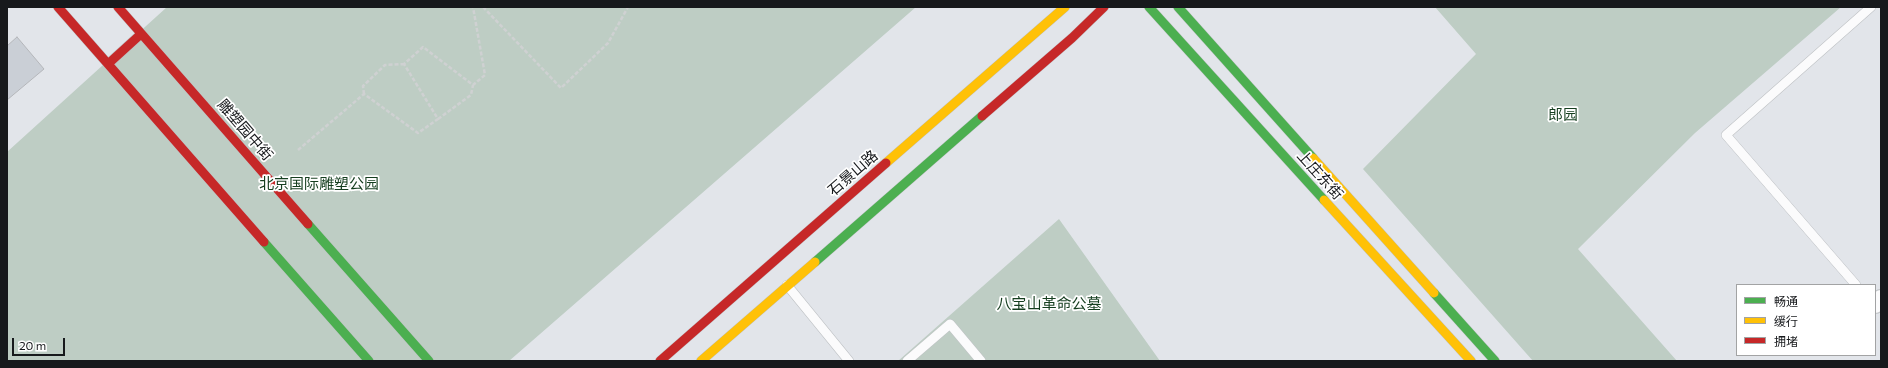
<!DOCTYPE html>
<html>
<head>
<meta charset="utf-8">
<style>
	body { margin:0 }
	#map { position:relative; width:1888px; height:368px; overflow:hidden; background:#e2e5ea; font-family:Commissioner,"Noto Sans SC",sans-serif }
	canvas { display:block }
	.frame { position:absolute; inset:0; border:8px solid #17191c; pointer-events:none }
	.legend { position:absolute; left:1736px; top:284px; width:140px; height:72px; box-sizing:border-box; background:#fff; border:1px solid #a2a3a4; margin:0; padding:5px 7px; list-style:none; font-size:12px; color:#17191c }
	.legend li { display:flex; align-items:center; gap:8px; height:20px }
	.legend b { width:20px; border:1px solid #a2a3a4 }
	.scale { position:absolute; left:12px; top:338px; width:53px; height:18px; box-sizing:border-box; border:2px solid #17191c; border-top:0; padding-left:5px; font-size:12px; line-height:14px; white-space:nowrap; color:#17191c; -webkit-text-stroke:3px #fff; paint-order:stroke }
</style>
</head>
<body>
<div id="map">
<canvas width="1888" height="368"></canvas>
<div class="frame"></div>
<ul class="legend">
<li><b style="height:5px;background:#4caf50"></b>畅通</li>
<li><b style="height:5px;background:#ffc107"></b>缓行</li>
<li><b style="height:5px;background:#c62828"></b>拥堵</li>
</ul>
<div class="scale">20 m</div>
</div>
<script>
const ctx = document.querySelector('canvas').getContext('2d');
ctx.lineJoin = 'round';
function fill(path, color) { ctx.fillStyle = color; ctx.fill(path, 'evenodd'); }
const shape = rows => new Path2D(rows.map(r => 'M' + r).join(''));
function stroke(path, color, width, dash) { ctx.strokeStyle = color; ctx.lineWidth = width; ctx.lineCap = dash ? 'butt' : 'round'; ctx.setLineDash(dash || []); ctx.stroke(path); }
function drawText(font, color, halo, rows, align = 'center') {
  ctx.font = font + ' Commissioner,"Noto Sans SC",sans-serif'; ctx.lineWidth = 3.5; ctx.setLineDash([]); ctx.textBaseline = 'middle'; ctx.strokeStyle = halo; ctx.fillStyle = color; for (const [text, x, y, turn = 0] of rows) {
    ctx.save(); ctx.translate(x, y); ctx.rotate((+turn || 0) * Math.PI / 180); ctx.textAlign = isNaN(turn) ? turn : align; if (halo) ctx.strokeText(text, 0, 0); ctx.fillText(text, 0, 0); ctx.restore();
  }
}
fill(shape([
	[167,7,916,7,509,361,7,361,7,152],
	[1435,7,1841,7,1695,133,1578,249,1677,361,1533,361,1363,169,1476,54],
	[1059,219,1160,361,898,361]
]), '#becdc4');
const building = shape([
	[17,37,44,69,7,100,7,46,17,37]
]);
fill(building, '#cacfd6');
stroke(building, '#b4b6ba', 1);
const lane = shape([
	[787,285,849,361],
	[1856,285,1726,135,1871,7],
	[907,361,950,324,981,361]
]);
const street = shape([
	[1875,304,1881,299]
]);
const fast = shape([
	[1149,7,1324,200],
	[1178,7,1313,158],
	[308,224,429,361],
	[264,242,369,361],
	[815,262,982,116],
	[1434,293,1495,361]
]);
const slow = shape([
	[1313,158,1434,293],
	[886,163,1065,7],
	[1324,200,1471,361],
	[701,361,815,262]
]);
const jam = shape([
	[58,7,264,242],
	[118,7,308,224],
	[108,64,141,34],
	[982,116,1072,38,1104,7],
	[660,361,886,163]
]);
stroke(lane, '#bec1c4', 10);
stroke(street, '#bec1c4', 20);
stroke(fast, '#bec1c4', 10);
stroke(slow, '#bec1c4', 10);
stroke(jam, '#bec1c4', 10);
stroke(shape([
	[483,7,561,88,608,43,628,7],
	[364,94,363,86,385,65,404,64],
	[438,119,471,95,473,85],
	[298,150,364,94,418,133,438,119,404,64,423,47,473,85,485,75,473,7]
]), '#cfd1d2', 2.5, [4, 2]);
stroke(lane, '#fbfbfc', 9);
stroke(street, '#fbfbfc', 18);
stroke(fast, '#4caf50', 9);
stroke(slow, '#ffc107', 9);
stroke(jam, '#c62828', 9);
drawText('15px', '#153e1f', '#fff', [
	["郎园",1563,115],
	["北京国际雕塑公园",319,184],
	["八宝山革命公墓",1049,304]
]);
drawText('15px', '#17191c', '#fff', [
	["雕塑园中街",245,130,49],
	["石景山路",853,173,-41],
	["上庄东街",1320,175,48]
]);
</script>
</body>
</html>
